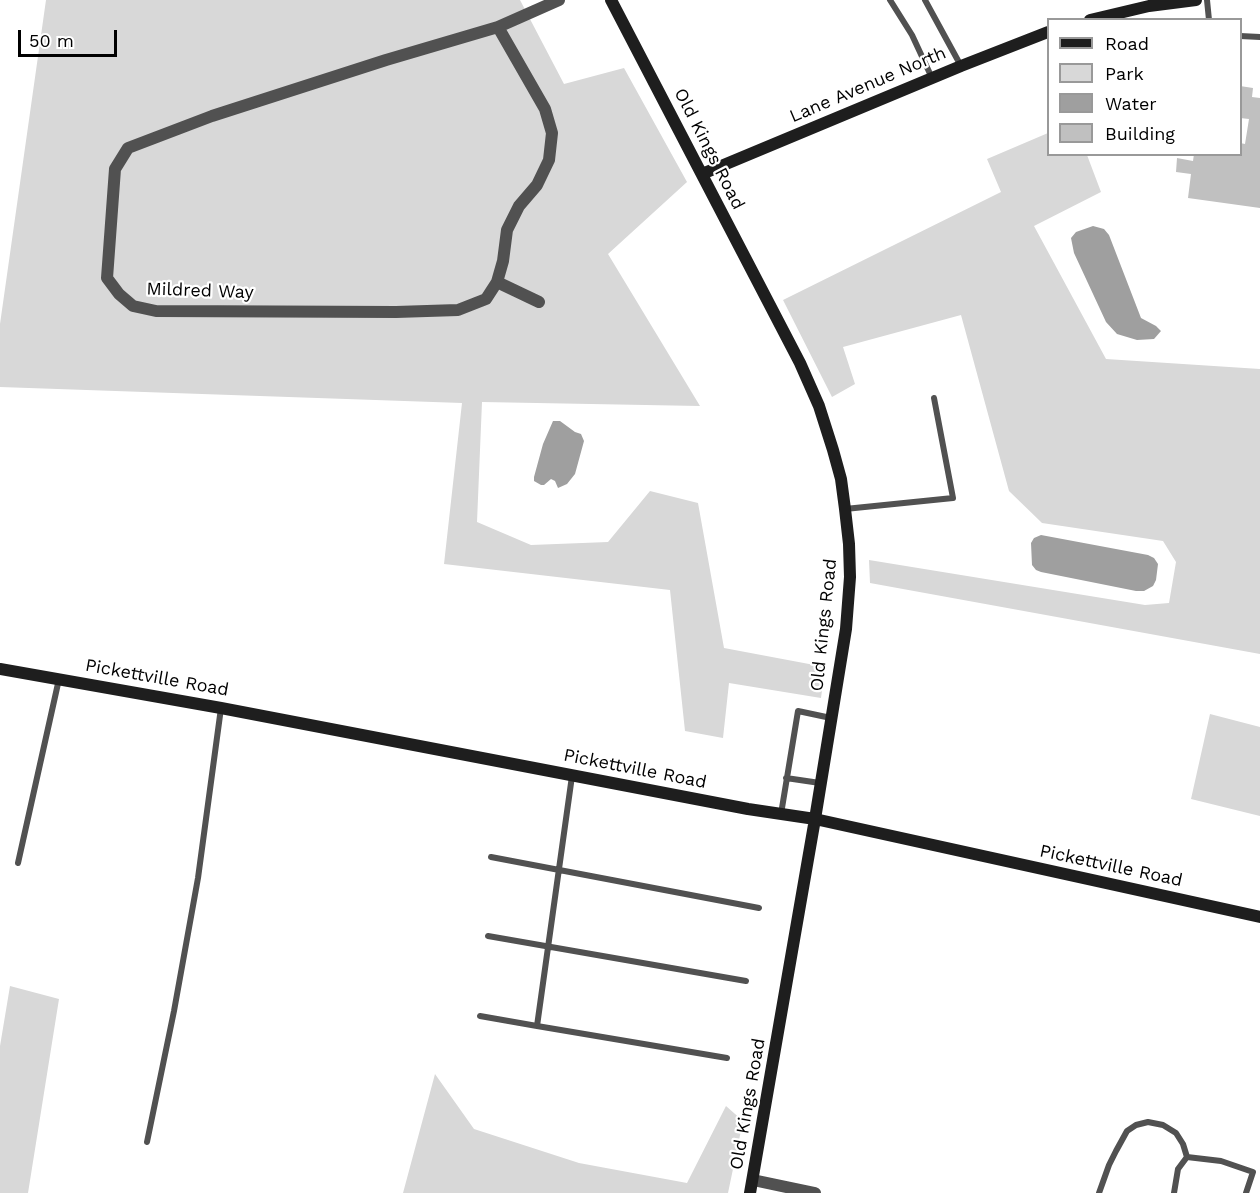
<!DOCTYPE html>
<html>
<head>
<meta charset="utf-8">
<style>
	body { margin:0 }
	#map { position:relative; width:1260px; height:1193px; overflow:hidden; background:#fff; font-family:"Work Sans",sans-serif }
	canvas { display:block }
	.legend { position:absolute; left:1047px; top:18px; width:195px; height:138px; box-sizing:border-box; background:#fff; border:2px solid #999; margin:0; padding:8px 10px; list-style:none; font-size:18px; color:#000 }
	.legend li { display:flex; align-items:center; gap:12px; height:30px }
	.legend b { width:30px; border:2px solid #999 }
	.scale { position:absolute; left:18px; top:30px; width:99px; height:27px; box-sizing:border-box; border:3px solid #000; border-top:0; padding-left:8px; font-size:18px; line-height:21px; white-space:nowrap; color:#000; -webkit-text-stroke:4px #fff; paint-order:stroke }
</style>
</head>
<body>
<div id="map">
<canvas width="1260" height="1193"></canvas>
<ul class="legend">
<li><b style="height:8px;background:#1e1e1e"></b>Road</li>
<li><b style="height:16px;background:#d8d8d8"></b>Park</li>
<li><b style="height:16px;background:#9f9f9f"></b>Water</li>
<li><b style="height:16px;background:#c0c0c0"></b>Building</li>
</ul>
<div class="scale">50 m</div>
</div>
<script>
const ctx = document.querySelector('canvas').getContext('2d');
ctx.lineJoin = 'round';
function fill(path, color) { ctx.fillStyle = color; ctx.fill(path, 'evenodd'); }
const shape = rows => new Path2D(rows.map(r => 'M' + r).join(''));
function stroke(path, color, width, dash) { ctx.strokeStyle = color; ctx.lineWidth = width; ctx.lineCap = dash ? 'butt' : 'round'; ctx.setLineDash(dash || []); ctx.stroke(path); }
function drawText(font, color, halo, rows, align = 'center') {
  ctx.font = font + ' "Work Sans",sans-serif'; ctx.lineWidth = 4.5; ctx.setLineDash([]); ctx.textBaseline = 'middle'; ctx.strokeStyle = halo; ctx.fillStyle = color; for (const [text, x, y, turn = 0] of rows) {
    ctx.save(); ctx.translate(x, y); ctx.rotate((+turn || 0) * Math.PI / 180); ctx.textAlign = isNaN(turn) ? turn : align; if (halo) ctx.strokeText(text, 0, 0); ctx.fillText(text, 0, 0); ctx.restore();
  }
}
fill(shape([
	[46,0,520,0,564,84,624,68,687,182,608,254,700,406,482,402,477,522,531,545,608,542,650,491,698,503,724,648,825,667,821,698,729,683,723,738,685,731,670,590,444,564,462,403,0,387,0,324],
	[1048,133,1048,154,1087,155,1101,192,1034,226,1106,359,1260,369,1260,654,870,583,869,560,1145,605,1169,603,1176,562,1163,541,1042,523,1009,491,961,315,843,347,855,384,832,397,783,300,1001,192,987,159],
	[1210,714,1260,727,1260,816,1191,799],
	[10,986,59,999,28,1193,0,1193,0,1046],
	[435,1074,474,1129,579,1163,687,1183,726,1106,743,1121,728,1193,403,1193]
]), '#d8d8d8');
fill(shape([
	[1093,226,1104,229,1109,235,1141,318,1156,326,1161,331,1154,339,1137,340,1117,334,1106,322,1074,253,1071,238,1076,232],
	[553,421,560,421,575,432,581,434,584,441,575,474,567,484,558,488,555,481,551,479,544,485,541,485,534,481,534,477,543,444],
	[1041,535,1148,555,1154,558,1158,564,1156,580,1153,586,1144,591,1136,591,1041,572,1036,570,1032,565,1031,543,1034,538]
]), '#9f9f9f');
fill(shape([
	[1240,86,1253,88,1252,97,1260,98,1260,208,1188,198,1191,174,1176,172,1177,158,1193,161,1194,154,1240,154,1240,143,1245,144,1249,119,1240,118]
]), '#c0c0c0');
stroke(shape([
	[890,0,912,35,932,78],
	[925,0,961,66],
	[1207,0,1209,20],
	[1240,36,1260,37],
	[845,509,953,498,934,398],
	[572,776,537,1026,727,1058],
	[786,778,820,783],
	[781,814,798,711,831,718],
	[491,857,759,908],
	[18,863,59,679],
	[488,936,746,981],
	[480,1016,537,1026],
	[147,1142,174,1011,198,878,221,708],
	[1099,1193,1109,1165,1116,1151,1127,1131,1136,1125,1148,1122,1163,1125,1176,1133,1183,1144,1187,1157],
	[1174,1193,1178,1169,1187,1157,1221,1161,1253,1172,1246,1193]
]), '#515151', 6);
stroke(shape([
	[498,27,545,109,552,133,549,160,537,185,519,206,507,230,503,261,497,282,486,299,458,310,396,312,156,311,133,306,119,294,107,278,115,169,128,148,212,116,386,60,498,27,559,0],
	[497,282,539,302],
	[753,1180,815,1193]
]), '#515151', 12);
stroke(shape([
	[611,0,800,363,819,406,833,450,841,479,845,509,849,544,850,577,846,629,815,819,750,1193],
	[1090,20,1149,6,1196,0],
	[702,174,961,66,1048,32],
	[0,669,221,708,748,809,815,819,1260,917]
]), '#1e1e1e', 12);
drawText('18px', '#000', '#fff', [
	["Lane Avenue North",868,85,-23],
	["Old Kings Road",709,149,63],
	["Mildred Way",200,291,2],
	["Old Kings Road",824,625,-84],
	["Pickettville Road",157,678,10],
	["Pickettville Road",635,769,11],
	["Pickettville Road",1111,866,12],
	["Old Kings Road",748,1104,-80]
]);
</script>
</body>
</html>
